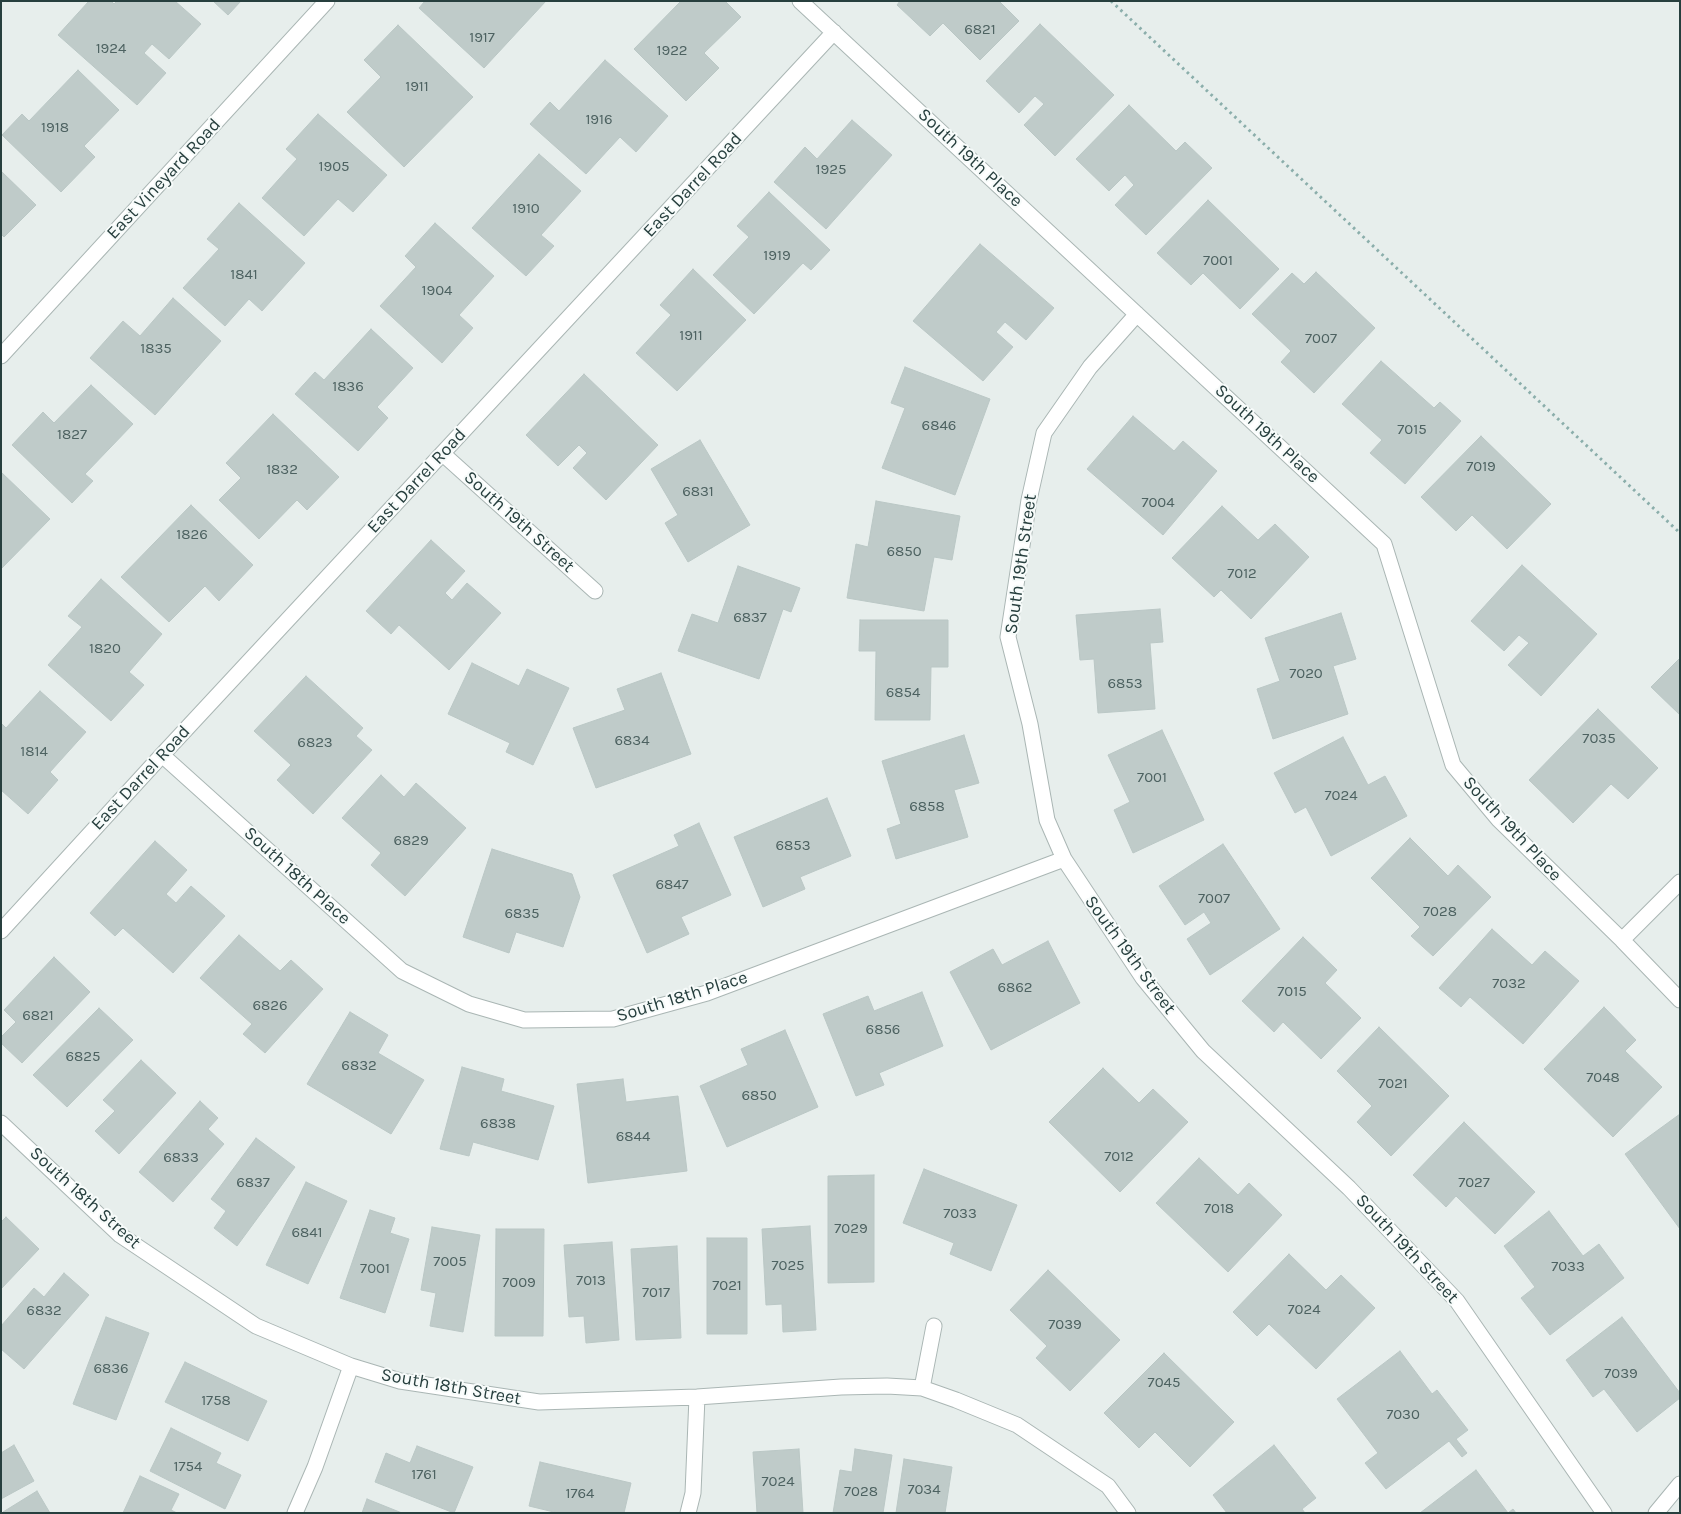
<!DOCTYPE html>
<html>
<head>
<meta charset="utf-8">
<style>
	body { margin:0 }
	#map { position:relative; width:1681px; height:1514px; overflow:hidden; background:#e7eeec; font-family:Karla,sans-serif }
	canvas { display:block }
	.frame { position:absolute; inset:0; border:2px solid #273f3e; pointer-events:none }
</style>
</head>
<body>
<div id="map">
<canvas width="1681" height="1514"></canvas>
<div class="frame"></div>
</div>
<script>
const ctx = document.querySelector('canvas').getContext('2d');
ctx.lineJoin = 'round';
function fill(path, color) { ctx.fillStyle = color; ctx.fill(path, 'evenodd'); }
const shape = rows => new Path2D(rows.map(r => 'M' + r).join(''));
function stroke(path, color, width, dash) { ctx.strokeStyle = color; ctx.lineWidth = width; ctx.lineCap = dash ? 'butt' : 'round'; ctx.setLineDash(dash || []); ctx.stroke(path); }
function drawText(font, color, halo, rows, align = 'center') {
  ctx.font = font + ' Karla,sans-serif'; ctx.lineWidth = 4; ctx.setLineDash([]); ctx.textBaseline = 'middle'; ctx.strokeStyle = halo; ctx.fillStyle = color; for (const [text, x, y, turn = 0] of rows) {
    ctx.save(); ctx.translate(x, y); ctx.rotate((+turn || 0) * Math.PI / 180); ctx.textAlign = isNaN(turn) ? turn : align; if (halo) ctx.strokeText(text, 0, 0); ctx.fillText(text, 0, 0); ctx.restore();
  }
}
const building = shape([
	[89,1,111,1,114,4,117,1,175,1,201,24,169,59,152,44,144,53,166,73,137,105,58,35,89,1],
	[213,1,241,1,228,15,213,1],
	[425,1,546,1,484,68,419,8,425,1],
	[681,1,725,1,741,17,704,53,719,68,686,101,634,49,681,1],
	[900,1,999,1,1019,21,980,60,943,23,930,36,897,5,900,1],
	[1040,24,1114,95,1055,156,1024,125,1044,104,1035,96,1019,113,986,81,1040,24],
	[398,25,473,97,404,167,347,112,381,77,364,60,398,25],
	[605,60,668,116,636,152,620,137,586,174,530,124,550,102,559,111,605,60],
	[78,70,119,110,84,146,95,157,61,192,2,135,22,114,29,121,78,70],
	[1129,105,1176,151,1185,142,1212,168,1146,235,1115,205,1134,185,1125,175,1109,191,1076,159,1129,105],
	[318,114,387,175,353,212,338,199,304,236,262,198,297,159,286,149,318,114],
	[852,120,892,155,826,229,774,182,805,147,817,159,852,120],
	[539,154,581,191,541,235,554,246,526,276,472,228,539,154],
	[1,171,36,205,4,237,1,234,1,171],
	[769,192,830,250,811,270,803,263,754,314,713,275,749,237,737,226,769,192],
	[1208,200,1279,269,1240,309,1203,273,1191,285,1157,253,1208,200],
	[239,203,305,263,262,311,249,299,225,326,183,288,219,249,207,239,239,203],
	[435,223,494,276,459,315,473,328,442,363,380,306,416,267,405,256,435,223],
	[980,244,1054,308,1026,340,1005,322,996,332,1013,347,983,381,913,321,980,244],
	[693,269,746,320,677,391,636,353,671,315,660,305,693,269],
	[1316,272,1375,328,1314,393,1281,362,1291,351,1252,314,1292,273,1304,284,1316,272],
	[173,298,221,341,155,415,90,358,123,321,140,336,173,298],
	[371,329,413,368,377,407,388,418,358,451,295,394,315,372,324,380,371,329],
	[1381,361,1434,408,1440,402,1461,421,1405,484,1370,453,1382,440,1342,404,1381,361],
	[905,367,990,399,955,495,882,468,905,408,891,403,905,367],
	[584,374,658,445,606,500,573,468,587,453,579,445,558,466,526,435,584,374],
	[91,385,133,424,85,474,93,481,72,503,12,445,43,412,54,423,91,385],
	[273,414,339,477,307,510,297,500,259,539,219,500,241,478,226,463,273,414],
	[1133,416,1174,451,1183,441,1217,471,1163,535,1087,469,1133,416],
	[1481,436,1551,504,1507,549,1472,515,1456,531,1421,497,1481,436],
	[700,440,750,525,688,562,665,523,678,515,651,469,700,440],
	[1,472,50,519,1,569,1,472],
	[876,501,960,516,952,560,934,557,924,611,847,598,856,544,868,547,876,501],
	[191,505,253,565,219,601,205,586,169,622,121,577,191,505],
	[1222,506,1258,540,1275,524,1309,557,1251,619,1221,590,1214,597,1172,558,1222,506],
	[431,540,465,571,445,593,452,600,467,583,501,613,449,670,399,625,391,634,366,611,431,540],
	[1522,565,1597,634,1541,696,1508,665,1529,643,1519,635,1504,651,1471,621,1522,565],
	[738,566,800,588,791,612,783,609,759,679,678,651,692,614,718,623,738,566],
	[101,579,162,634,129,672,144,685,111,721,48,665,82,627,68,616,101,579],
	[1160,609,1163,642,1150,643,1155,709,1098,713,1094,659,1080,660,1076,615,1160,609],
	[1341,613,1356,659,1333,666,1348,714,1273,739,1257,689,1280,681,1265,638,1341,613],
	[860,620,948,620,948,667,931,667,930,720,875,720,876,651,859,651,860,620],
	[1680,658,1680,715,1651,687,1680,658],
	[472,663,519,686,527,669,569,688,533,765,506,752,510,743,448,714,472,663],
	[661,673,691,754,596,788,573,728,625,710,617,689,661,673],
	[306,676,363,728,356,736,372,750,313,814,277,780,291,765,254,731,306,676],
	[40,691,86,732,50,772,58,780,28,814,1,790,1,723,6,728,40,691],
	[1598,709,1658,768,1628,799,1611,784,1573,823,1529,780,1598,709],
	[1162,730,1204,820,1133,853,1114,810,1130,802,1108,755,1162,730],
	[964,735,979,783,954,790,968,837,896,859,887,829,901,824,882,761,964,735],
	[1343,737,1368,785,1385,776,1407,816,1331,856,1306,807,1295,813,1274,773,1343,737],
	[381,775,404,797,416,783,466,828,405,896,371,865,381,853,342,818,381,775],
	[827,798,851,856,800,877,805,889,763,907,734,837,827,798],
	[699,823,731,895,681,917,689,934,647,953,613,875,679,846,674,835,699,823],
	[1410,838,1448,876,1458,865,1491,897,1433,956,1411,936,1420,927,1371,878,1410,838],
	[155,841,187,870,166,894,176,903,191,886,225,916,173,973,123,928,115,936,90,913,155,841],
	[1223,844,1280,929,1210,975,1187,939,1211,923,1204,912,1185,925,1159,886,1223,844],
	[492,849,572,874,580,897,563,947,516,932,509,953,463,937,492,849],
	[1492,929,1532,965,1545,951,1579,981,1523,1044,1470,997,1461,1007,1439,988,1492,929],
	[239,935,280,971,291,960,323,989,265,1053,243,1034,252,1024,200,978,239,935],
	[1303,937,1337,970,1325,983,1361,1018,1321,1059,1283,1022,1274,1032,1242,1001,1303,937],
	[1048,941,1080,1003,991,1050,950,972,993,949,1002,965,1048,941],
	[54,957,90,992,22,1063,1,1043,1,1037,16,1022,4,1010,54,957],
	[922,992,943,1046,879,1073,884,1085,856,1096,823,1014,868,996,874,1011,922,992],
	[1604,1007,1636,1040,1625,1051,1662,1087,1613,1137,1544,1069,1604,1007],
	[99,1008,133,1040,67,1107,33,1075,99,1008],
	[350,1012,388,1035,378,1053,424,1080,391,1134,307,1084,350,1012],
	[1379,1027,1449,1096,1391,1156,1357,1122,1372,1106,1337,1071,1379,1027],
	[785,1030,818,1107,727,1147,700,1086,748,1065,741,1049,785,1030],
	[141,1060,176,1093,119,1154,95,1131,115,1111,103,1100,141,1060],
	[462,1067,504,1079,501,1091,554,1106,538,1160,473,1142,469,1156,440,1149,462,1067],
	[1103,1068,1139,1103,1153,1089,1188,1122,1120,1192,1049,1122,1103,1068],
	[623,1079,626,1102,678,1096,687,1171,588,1183,577,1084,623,1079],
	[200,1101,218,1118,208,1129,224,1144,173,1202,139,1172,200,1101],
	[1680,1114,1680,1229,1625,1154,1680,1114],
	[1464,1122,1535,1192,1495,1234,1456,1196,1446,1207,1413,1175,1464,1122],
	[256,1138,295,1167,237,1246,214,1228,226,1211,211,1199,256,1138],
	[1199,1158,1238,1195,1249,1183,1282,1215,1228,1272,1156,1203,1199,1158],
	[924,1169,1017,1205,991,1271,950,1254,954,1243,903,1223,924,1169],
	[874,1175,874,1282,828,1283,828,1176,874,1175],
	[306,1182,347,1201,308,1284,266,1265,306,1182],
	[370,1210,395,1218,390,1233,409,1239,385,1313,340,1298,370,1210],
	[1549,1211,1583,1256,1599,1244,1624,1278,1550,1335,1521,1298,1535,1287,1504,1246,1549,1211],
	[6,1217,39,1249,1,1289,1,1222,6,1217],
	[810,1226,816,1330,783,1332,782,1304,766,1305,762,1229,810,1226],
	[432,1227,480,1235,463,1332,430,1326,436,1293,421,1290,432,1227],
	[496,1229,544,1229,543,1336,495,1336,496,1229],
	[707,1238,747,1238,747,1334,707,1334,707,1238],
	[612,1242,619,1340,586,1343,584,1316,569,1317,564,1245,612,1242],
	[677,1246,681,1338,636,1340,631,1249,677,1246],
	[1289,1254,1326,1290,1341,1275,1375,1308,1316,1369,1269,1324,1257,1336,1233,1312,1289,1254],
	[1048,1270,1120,1340,1070,1391,1036,1358,1047,1346,1010,1310,1048,1270],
	[64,1273,89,1295,24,1369,1,1349,1,1326,34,1288,44,1297,64,1273],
	[106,1317,149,1333,116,1420,73,1404,106,1317],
	[1622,1317,1680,1393,1680,1398,1637,1432,1604,1389,1593,1397,1566,1360,1622,1317],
	[1400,1351,1432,1394,1437,1390,1468,1430,1456,1439,1467,1453,1462,1457,1449,1441,1386,1489,1365,1463,1378,1453,1337,1399,1400,1351],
	[1164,1353,1234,1422,1190,1467,1155,1432,1139,1448,1104,1413,1164,1353],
	[185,1362,267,1401,248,1441,165,1402,185,1362],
	[171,1428,221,1453,216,1463,241,1475,225,1509,150,1471,171,1428],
	[14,1445,34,1481,1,1499,1,1453,14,1445],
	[1274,1445,1316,1498,1302,1509,1305,1513,1227,1513,1213,1495,1274,1445],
	[417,1446,473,1467,454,1513,375,1482,386,1453,410,1463,417,1446],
	[799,1449,803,1513,757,1513,753,1452,799,1449],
	[855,1449,892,1455,883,1513,833,1513,840,1470,852,1472,855,1449],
	[904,1459,952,1467,945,1513,896,1513,904,1459],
	[540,1462,631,1483,624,1513,558,1513,529,1506,540,1462],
	[1476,1470,1508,1513,1513,1509,1516,1513,1420,1513,1476,1470],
	[140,1476,179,1494,171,1510,177,1513,123,1513,140,1476],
	[37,1491,50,1513,3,1513,3,1512,37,1491],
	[367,1499,402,1513,362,1513,367,1499]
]);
fill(building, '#bfcbc9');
stroke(building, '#bac7c5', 1);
const street = shape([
	[800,1,1384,544,1453,765,1499,820,1622,940,1680,1000],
	[1137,314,1090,367,1044,433,1029,500,1008,637,1030,724,1047,820,1064,859,1143,978,1203,1051,1349,1188,1457,1301,1604,1513],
	[1,356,327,1],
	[443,454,595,591],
	[162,755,402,971,469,1004,524,1020,613,1019,707,993,1064,859],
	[1,931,162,755,834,32],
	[1622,940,1680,882],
	[1,1123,120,1235,256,1326,351,1366,400,1381,539,1402,697,1397,841,1387,887,1386,922,1388,956,1400,1017,1425,1108,1486,1128,1513],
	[922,1388,934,1326],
	[295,1513,315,1467,351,1366],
	[688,1513,693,1493,697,1397],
	[1656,1513,1680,1484]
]);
stroke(street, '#aab6b4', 17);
stroke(shape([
	[1111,1,1680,533]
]), '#8baeab', 3, [2.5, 4]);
stroke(street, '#fff', 15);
drawText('15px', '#4d6261', null, [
	["6821",980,30],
	["1917",482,38],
	["1924",111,49],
	["1922",672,51],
	["1911",417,87],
	["1916",599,120],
	["1918",55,128],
	["1905",334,167],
	["1925",831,170],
	["1910",526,209],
	["1919",777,256],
	["7001",1218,261],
	["1841",244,275],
	["1904",437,291],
	["1911",691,336],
	["7007",1321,339],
	["1835",156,349],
	["1836",348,387],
	["6846",939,426],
	["7015",1412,430],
	["1827",72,435],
	["7019",1481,467],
	["1832",282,470],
	["6831",698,492],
	["7004",1158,503],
	["1826",192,535],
	["6850",904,552],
	["7012",1242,574],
	["6837",750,618],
	["1820",105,649],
	["7020",1306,674],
	["6853",1125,684],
	["6854",903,693],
	["7035",1599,739],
	["6834",632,741],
	["6823",315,743],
	["1814",34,752],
	["7001",1152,778],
	["7024",1341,796],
	["6858",927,807],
	["6829",411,841],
	["6853",793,846],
	["6847",672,885],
	["7007",1214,899],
	["7028",1440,912],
	["6835",522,914],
	["7032",1509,984],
	["6862",1015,988],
	["7015",1292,992],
	["6826",270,1006],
	["6821",38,1016],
	["6856",883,1030],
	["6825",83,1057],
	["6832",359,1066],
	["7048",1603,1078],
	["7021",1393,1084],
	["6850",759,1096],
	["6838",498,1124],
	["6844",633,1137],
	["7012",1119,1157],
	["6833",181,1158],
	["6837",253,1183],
	["7027",1474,1183],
	["7018",1219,1209],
	["7033",960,1214],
	["7029",851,1229],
	["6841",307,1233],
	["7005",450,1262],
	["7025",788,1266],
	["7033",1568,1267],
	["7001",375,1269],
	["7013",591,1281],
	["7009",519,1283],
	["7021",727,1286],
	["7017",656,1293],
	["7024",1304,1310],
	["6832",44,1311],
	["7039",1065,1325],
	["6836",111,1369],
	["7039",1621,1374],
	["7045",1164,1383],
	["1758",216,1401],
	["7030",1403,1415],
	["1754",188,1467],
	["1761",424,1475],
	["7024",778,1482],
	["7034",924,1490],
	["7028",861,1492],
	["1764",580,1494]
]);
drawText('18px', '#273f3e', '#f7fbfa', [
	["South 19th Place",970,158,43],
	["East Vineyard Road",164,179,-47],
	["East Darrel Road",693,185,-47],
	["South 19th Place",1267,434,43],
	["East Darrel Road",417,481,-47],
	["South 19th Street",519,522,42],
	["South 19th Street",1021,564,-82],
	["East Darrel Road",141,778,-47],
	["South 19th Place",1512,829,47],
	["South 18th Place",297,876,42],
	["South 19th Street",1130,955,54],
	["South 18th Place",682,997,-17],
	["South 18th Street",85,1198,42],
	["South 19th Street",1407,1249,47],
	["South 18th Street",451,1387,10]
]);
</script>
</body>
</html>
